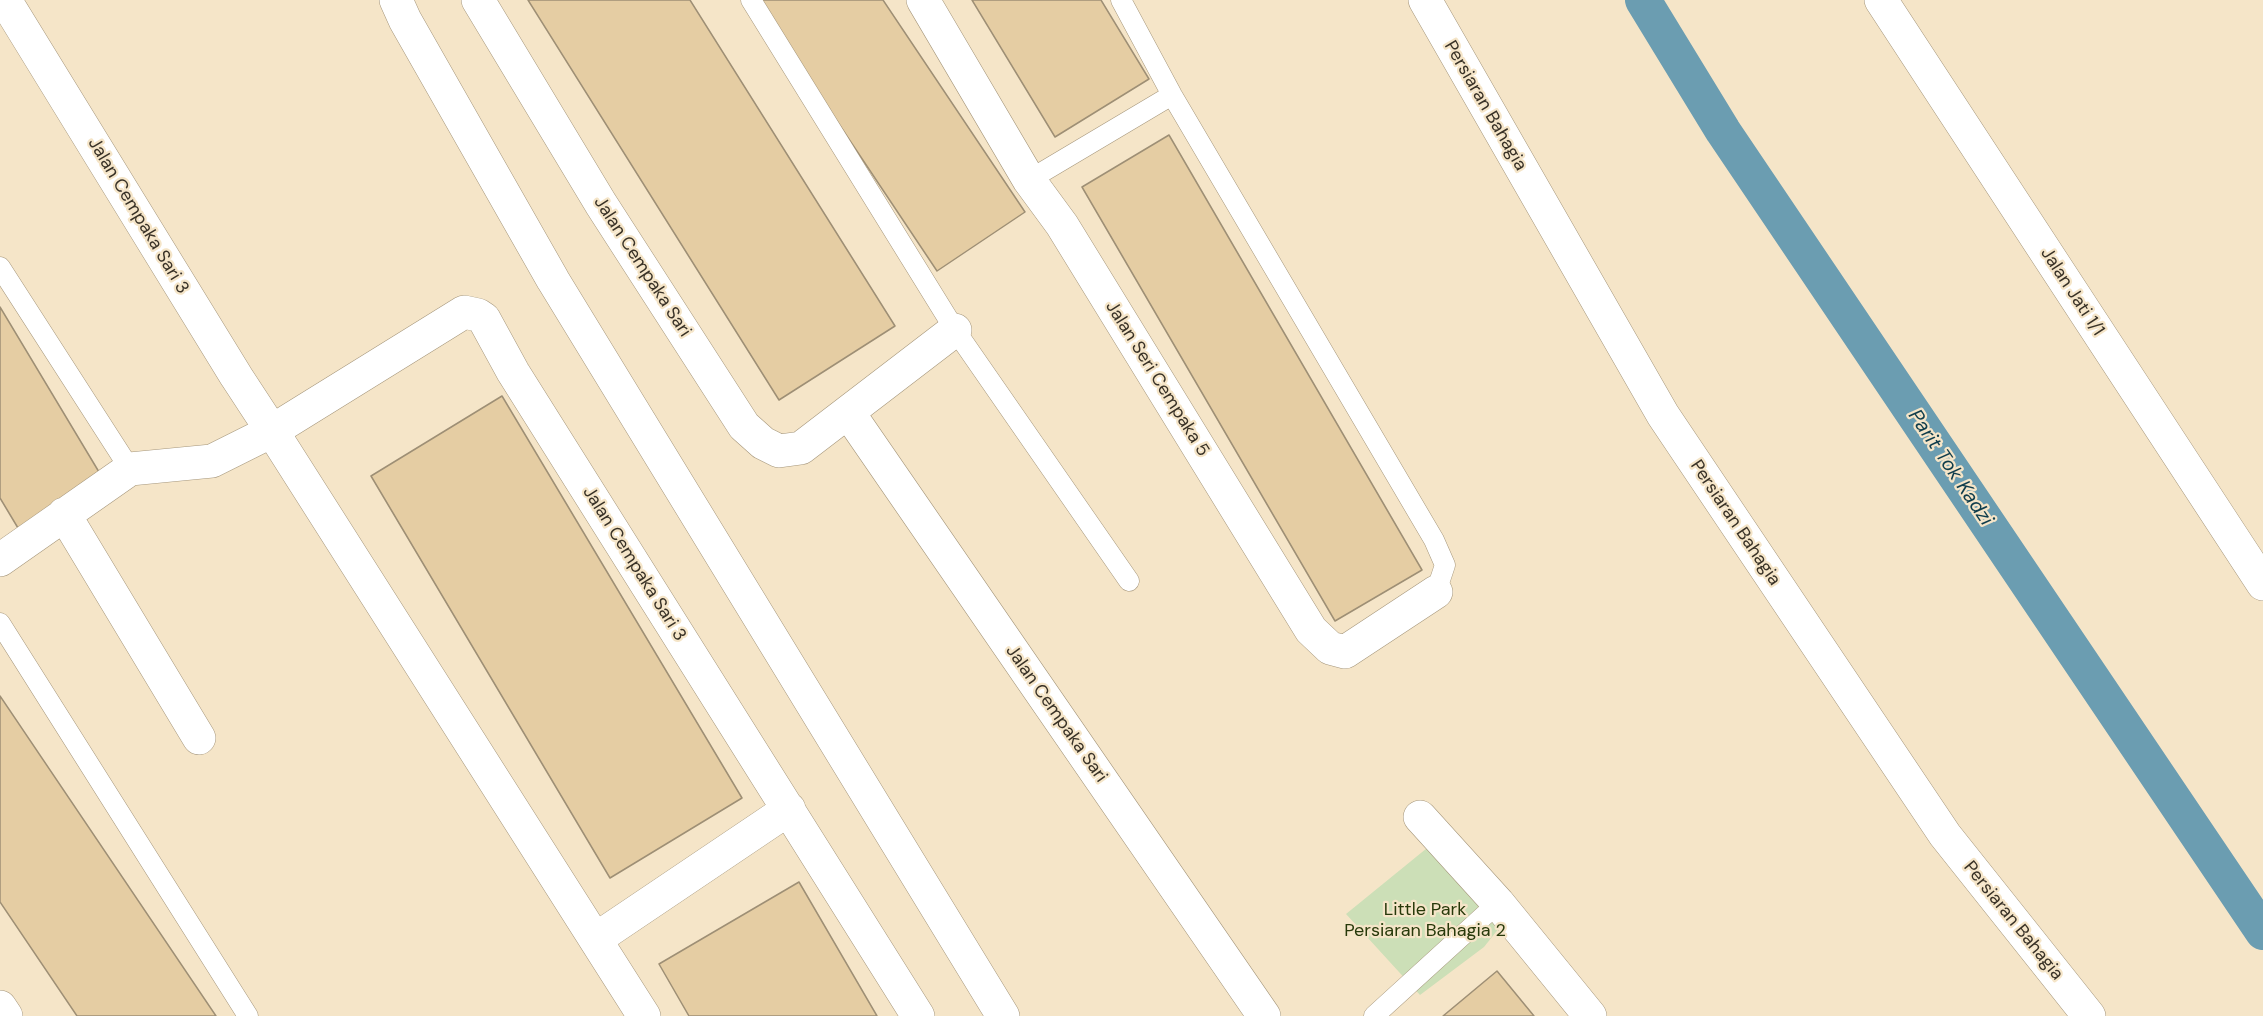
<!DOCTYPE html>
<html>
<head>
<meta charset="utf-8">
<style>
	body { margin:0 }
	canvas { display:block; background:#f5e5c8 }
</style>
</head>
<body>
<canvas width="2263" height="1016"></canvas>
<script>
const ctx = document.querySelector('canvas').getContext('2d');
ctx.lineJoin = 'round';
function fill(path, color) { ctx.fillStyle = color; ctx.fill(path, 'evenodd'); }
const shape = rows => new Path2D(rows.map(r => 'M' + r).join(''));
function stroke(path, color, width, dash) { ctx.strokeStyle = color; ctx.lineWidth = width; ctx.lineCap = dash ? 'butt' : 'round'; ctx.setLineDash(dash || []); ctx.stroke(path); }
function drawText(font, color, halo, rows, align = 'center') {
  ctx.font = font + ' "DM Sans",sans-serif'; ctx.lineWidth = 4.5; ctx.setLineDash([]); ctx.textBaseline = 'middle'; ctx.strokeStyle = halo; ctx.fillStyle = color; for (const [text, x, y, turn = 0] of rows) {
    ctx.save(); ctx.translate(x, y); ctx.rotate((+turn || 0) * Math.PI / 180); ctx.textAlign = isNaN(turn) ? turn : align; if (halo) ctx.strokeText(text, 0, 0); ctx.fillText(text, 0, 0); ctx.restore();
  }
}
fill(shape([
	[1432,844,1500,927,1484,947,1420,995,1346,914]
]), '#ccdfb7');
stroke(shape([
	[1643,0,1723,131,2263,932]
]), '#6b9db1', 36);
const building = shape([
	[528,0,690,0,895,326,779,400,528,0],
	[756,0,883,0,1025,212,937,271,756,0],
	[972,0,1101,0,1149,79,1055,137,972,0],
	[1169,135,1422,570,1335,621,1082,187,1169,135],
	[0,307,105,482,21,533,0,498,0,307],
	[502,396,742,798,610,878,371,476,502,396],
	[0,696,216,1016,77,1016,0,902,0,696],
	[799,882,877,1016,689,1016,659,964,799,882],
	[1497,971,1534,1016,1443,1016,1497,971]
]);
fill(building, '#e5cda3');
stroke(building, '#9e8f75', 1.5);
const service = shape([
	[751,0,955,330,1129,581],
	[1121,0,1172,95,1434,540,1445,565,1436,592],
	[1029,180,1172,95],
	[0,267,130,469],
	[0,623,248,1016],
	[1374,1016,1498,903]
]);
const minor = shape([
	[5,0,236,376,272,431,644,1016],
	[396,0,405,20,553,280,1003,1016],
	[478,0,601,204,744,426,763,443,779,451,801,448,955,330],
	[923,0,1029,180,1062,225,1311,630,1330,648,1345,652,1436,592],
	[1425,0,1663,415,1945,835,2089,1016],
	[1881,0,2263,584],
	[848,412,1264,1016],
	[64,514,199,738],
	[0,560,130,469,212,461,272,431,464,312,478,315,484,319,513,372,918,1016],
	[1420,817,1498,903,1590,1016],
	[596,939,789,809],
	[0,1007,6,1016]
]);
stroke(service, '#a5967b', 21);
stroke(minor, '#a5967b', 34);
stroke(service, '#fff', 20);
stroke(minor, '#fff', 33);
drawText('18px', '#393227', '#f5e5c8', [
	["Persiaran Bahagia",1485,106,60],
	["Jalan Cempaka Sari 3",138,216,59],
	["Jalan Cempaka Sari",642,267,57],
	["Jalan Jati 1/1",2072,292,57],
	["Jalan Seri Cempaka 5",1157,379,58],
	["Persiaran Bahagia",1735,523,56],
	["Jalan Cempaka Sari 3",634,564,58],
	["Jalan Cempaka Sari",1056,714,55],
	["Persiaran Bahagia",2013,921,51]
]);
drawText('18px', '#27390a', '#f5e5c8', [
	["Little Park",1425,910],
	["Persiaran Bahagia 2",1425,931]
]);
drawText('italic 20px', '#0f3d4c', '#f5e5c8', [
	["Parit Tok Kadzi",1950,468,56]
]);
</script>
</body>
</html>
